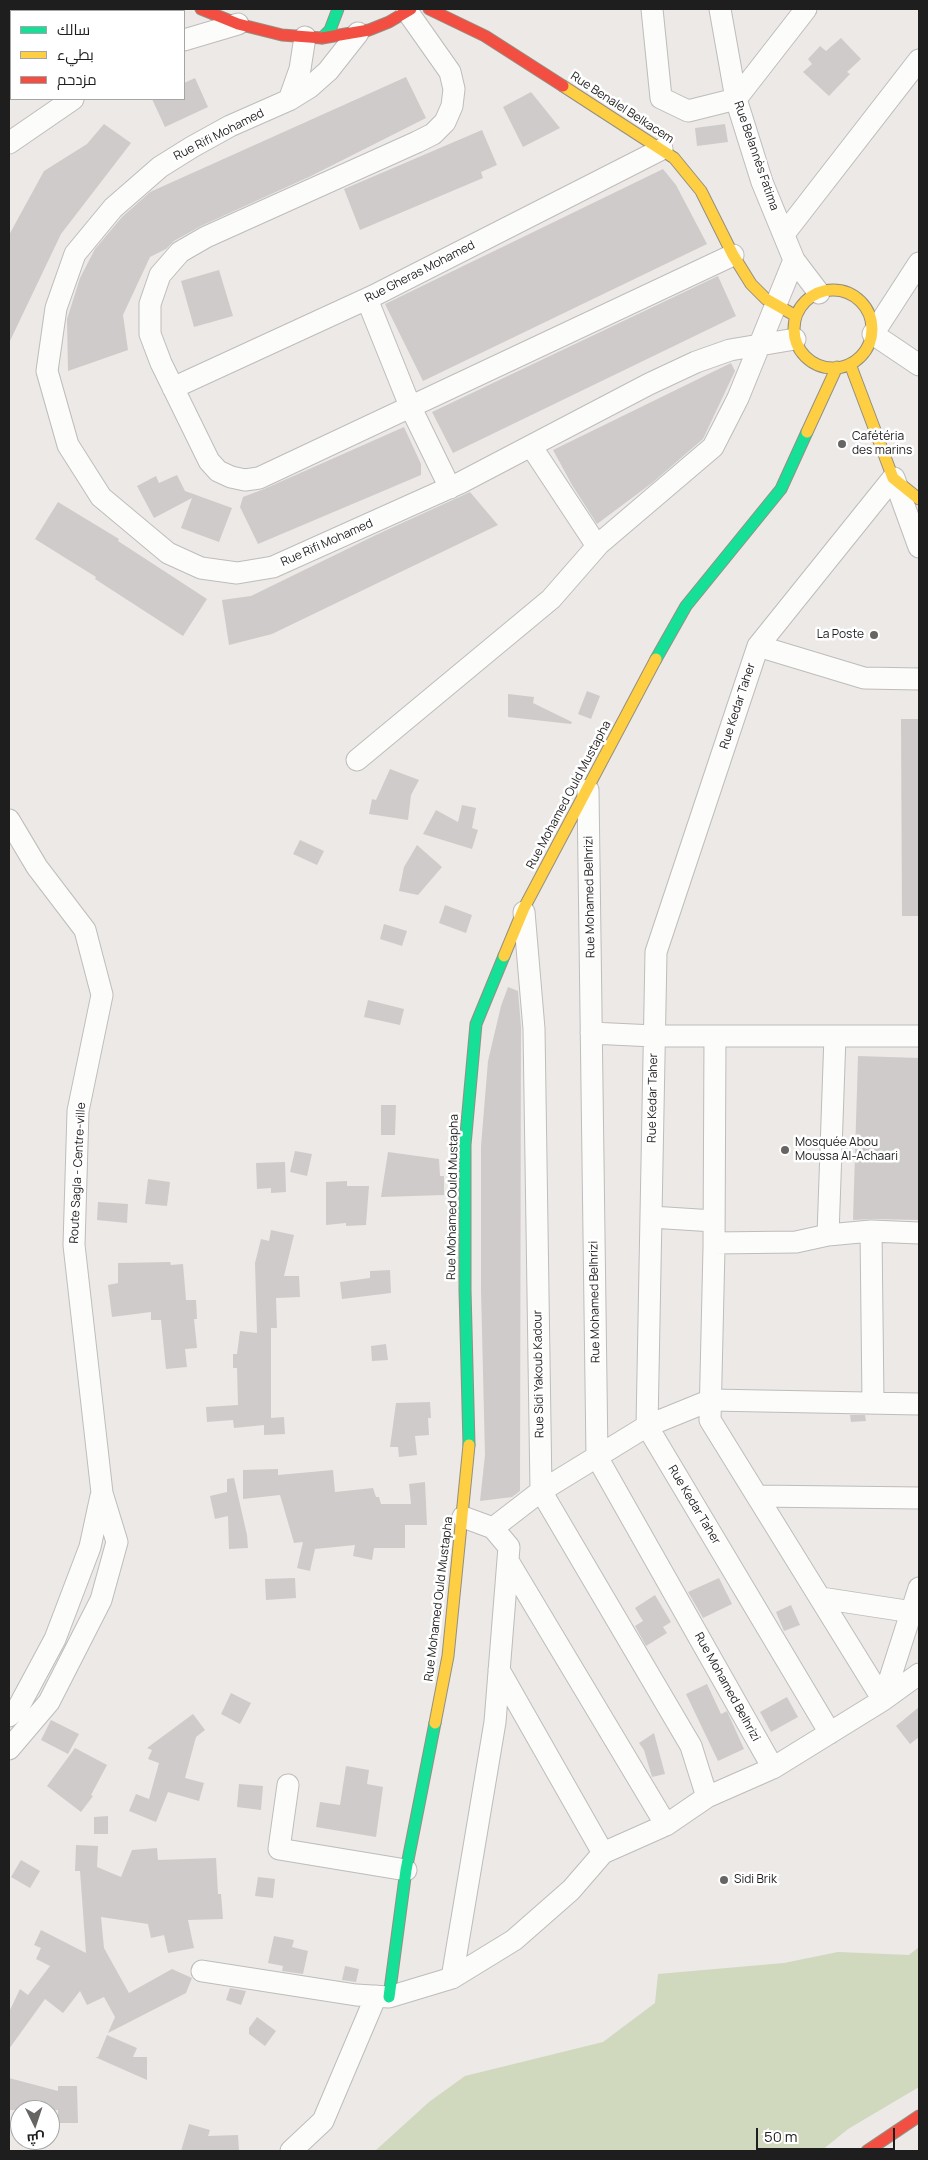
<!DOCTYPE html>
<html>
<head>
<meta charset="utf-8">
<style>
	body { margin:0 }
	#map { position:relative; width:928px; height:2160px; overflow:hidden; background:#ece9e7; font-family:Manrope,Cairo,sans-serif }
	canvas { display:block }
	.frame { position:absolute; inset:0; border:10px solid #1e1e1e; pointer-events:none }
	.legend { position:absolute; left:10px; top:10px; width:175px; height:90px; box-sizing:border-box; background:#fff; border:1px solid #a5a5a5; margin:0; padding:6px 9px; list-style:none; font-size:15px; color:#1e1e1e }
	.legend li { display:flex; align-items:center; gap:10px; height:25px }
	.legend b { width:25px; border:1px solid #a5a5a5 }
	.north { position:absolute; left:10px; top:2100px; width:50px; height:50px; box-sizing:border-box; background:#fff; border:1px solid #a5a5a5; border-radius:50%; rotate:176deg; font-size:14px; font-weight:700; line-height:20px; text-align:center; color:#1e1e1e }
	.north::after { content:''; display:block; margin:auto; width:18px; height:22px; background:#666564; clip-path:polygon(50% 0,100% 100%,50% 72%,0 100%) }
	.scale { position:absolute; left:756px; top:2128px; width:139px; height:22px; box-sizing:border-box; border:2px solid #1e1e1e; border-top:0; padding-left:6px; font-size:15px; line-height:18px; white-space:nowrap; color:#1e1e1e; -webkit-text-stroke:4px #fff; paint-order:stroke }
</style>
</head>
<body>
<div id="map">
<canvas width="928" height="2160"></canvas>
<div class="frame"></div>
<ul class="legend">
<li><b style="height:6px;background:#16e098"></b>سالك</li>
<li><b style="height:6px;background:#ffcf43"></b>بطيء</li>
<li><b style="height:6px;background:#f24e42"></b>مزدحم</li>
</ul>
<div class="north">ش</div>
<div class="scale">50 m</div>
</div>
<script>
const ctx = document.querySelector('canvas').getContext('2d');
ctx.lineJoin = 'round';
function fill(path, color) { ctx.fillStyle = color; ctx.fill(path, 'evenodd'); }
const shape = rows => new Path2D(rows.map(r => 'M' + r).join(''));
function stroke(path, color, width, dash) { ctx.strokeStyle = color; ctx.lineWidth = width; ctx.lineCap = dash ? 'butt' : 'round'; ctx.setLineDash(dash || []); ctx.stroke(path); }
function drawText(font, color, halo, rows, align = 'center') {
  ctx.font = font + ' Manrope,sans-serif'; ctx.lineWidth = 5; ctx.setLineDash([]); ctx.textBaseline = 'middle'; ctx.strokeStyle = halo; ctx.fillStyle = color; for (const [text, x, y, turn = 0] of rows) {
    ctx.save(); ctx.translate(x, y); ctx.rotate((+turn || 0) * Math.PI / 180); ctx.textAlign = isNaN(turn) ? turn : align; if (halo) ctx.strokeText(text, 0, 0); ctx.fillText(text, 0, 0); ctx.restore();
  }
}
fill(shape([
	[919,1947,919,2087,848,2129,821,2151,375,2151,429,2102,465,2076,603,2042,655,2003,658,1974,784,1963,838,1952,909,1955]
]), '#d0d8be');
fill(shape([
	[841,38,861,59,847,72,850,74,829,96,803,72,812,64,808,59,820,46,826,51],
	[406,77,426,118,311,176,201,226,174,241,166,249,150,257,123,315,128,350,68,371,67,319,80,278,95,249,122,217,150,192],
	[195,78,208,107,165,127,152,99,184,99,184,83],
	[531,92,560,128,523,147,503,107],
	[104,124,131,143,61,234,9,343,9,235,44,171,87,144],
	[725,124,728,142,697,146,695,128],
	[482,130,497,165,481,172,483,178,360,230,344,189],
	[663,169,676,185,707,244,423,381,385,304],
	[219,270,233,316,194,327,181,281],
	[718,276,736,316,453,453,432,412],
	[731,363,735,371,703,439,652,483,597,524,572,485,553,450],
	[404,427,421,464,421,475,258,544,240,507,243,497,264,489],
	[177,475,185,491,232,508,219,542,181,528,192,498,154,518,137,486,156,476,159,483],
	[470,492,498,525,272,634,229,645,222,600,251,596,378,534],
	[58,502,119,539,118,541,207,599,183,636,95,579,96,577,35,539],
	[587,691,600,696,591,719,578,714],
	[508,694,534,697,533,703,572,722,571,724,508,717],
	[901,719,919,719,919,916,902,916],
	[390,769,419,780,411,795,408,820,369,814,372,799,376,800],
	[462,805,476,808,472,828,478,830,472,849,423,834,436,810,458,822],
	[300,840,324,851,317,865,293,854],
	[417,845,442,867,418,895,399,891,404,867],
	[445,905,472,915,466,933,439,923],
	[384,924,407,931,402,946,380,939],
	[508,987,518,991,521,1027,520,1491,512,1497,480,1501,485,1455,481,1290,481,1146,488,1061,501,1006],
	[368,1000,404,1009,400,1025,364,1017],
	[858,1056,919,1058,919,1220,872,1219,853,1220],
	[381,1105,396,1105,395,1135,381,1135],
	[295,1151,312,1154,307,1176,290,1172],
	[388,1152,439,1159,440,1176,444,1176,444,1195,381,1197],
	[285,1162,286,1192,271,1193,271,1188,257,1189,256,1163],
	[148,1179,170,1182,167,1206,145,1204],
	[347,1181,347,1186,369,1186,366,1225,346,1226,346,1223,326,1225,326,1182],
	[98,1202,128,1204,127,1223,97,1220],
	[271,1230,294,1235,284,1276,299,1276,300,1297,276,1298,277,1328,271,1328,271,1418,284,1417,285,1434,264,1435,264,1425,234,1428,233,1420,207,1422,206,1407,238,1405,237,1368,233,1368,233,1354,237,1354,240,1331,257,1333,255,1263,261,1239,269,1241],
	[170,1262,171,1265,183,1264,186,1300,196,1300,197,1319,194,1319,197,1348,185,1349,187,1367,166,1369,161,1320,151,1320,151,1312,112,1317,108,1285,118,1283,118,1263],
	[390,1270,391,1293,342,1299,340,1282,370,1278,370,1271],
	[386,1344,388,1360,372,1361,371,1346],
	[430,1402,431,1418,428,1418,429,1435,415,1436,417,1455,399,1457,398,1447,390,1447,396,1403],
	[850,1415,865,1415,866,1421,851,1422],
	[278,1469,278,1475,333,1470,335,1492,373,1488,376,1497,379,1497,381,1504,411,1504,409,1484,425,1482,427,1525,405,1525,405,1548,374,1548,372,1560,353,1556,355,1545,315,1549,310,1571,297,1568,303,1542,294,1543,280,1495,243,1499,243,1470],
	[234,1478,247,1535,248,1548,229,1549,228,1516,215,1519,210,1496,227,1492,227,1479],
	[295,1578,296,1598,266,1600,265,1579],
	[719,1578,732,1604,703,1618,688,1592],
	[655,1595,671,1622,663,1627,667,1633,646,1646,635,1626,643,1621,635,1608],
	[791,1605,800,1625,784,1631,776,1612],
	[707,1684,721,1714,727,1711,744,1749,718,1761,686,1694],
	[231,1693,251,1703,240,1724,221,1714],
	[787,1697,798,1717,771,1732,760,1712],
	[919,1707,919,1737,910,1744,896,1726],
	[193,1714,205,1730,196,1737,185,1778,204,1783,199,1801,168,1792,156,1822,129,1811,136,1794,149,1799,159,1763,148,1759,152,1750,147,1748],
	[51,1720,79,1734,68,1754,41,1740],
	[654,1733,665,1774,652,1777,644,1750,639,1743],
	[75,1748,107,1765,91,1795,93,1796,81,1812,47,1786],
	[346,1766,369,1770,367,1784,383,1787,376,1837,316,1827,320,1802,340,1805],
	[239,1784,263,1786,261,1810,237,1807],
	[108,1816,108,1834,94,1834,94,1817],
	[76,1845,98,1846,97,1867,121,1877,132,1850,157,1848,158,1860,216,1858,218,1894,221,1894,223,1919,188,1920,194,1948,168,1953,164,1935,151,1938,148,1924,101,1917,104,1948,129,1993,172,1969,192,1978,186,1993,108,2033,115,2017,104,1997,87,2005,80,1991,63,2013,45,1999,9,2049,9,2012,20,1989,28,1995,50,1966,36,1959,41,1948,34,1945,41,1930,86,1953,80,1871,75,1871],
	[21,1860,40,1871,30,1888,11,1877],
	[258,1877,275,1879,273,1898,255,1896],
	[274,1936,294,1940,292,1947,308,1951,303,1974,282,1971,283,1966,268,1963],
	[345,1966,359,1969,356,1982,342,1980],
	[230,1988,246,1991,241,2005,226,2000],
	[257,2017,276,2031,265,2046,249,2034,249,2028],
	[107,2035,137,2048,133,2057,147,2057,147,2080,95,2057,98,2057],
	[9,2078,58,2091,58,2086,77,2086,78,2123,58,2123,58,2110,9,2110],
	[189,2124,210,2130,208,2136,238,2135,239,2151,181,2151]
]), '#cfcbca');
const street = shape([
	[652,9,661,98,688,111,736,99,806,9],
	[720,9,736,99,762,182,794,260,819,293],
	[173,11,173,9],
	[407,11,450,72,454,89,452,106,445,122,433,134,417,142,206,237,180,252,160,275,150,304,150,334,161,363,209,461,218,471,231,477,245,480,259,478,733,255],
	[358,33,328,71,310,87,289,100,230,126,192,147,160,167,113,208,75,254,56,308,47,371,68,445,101,497,168,553,201,568,237,573,273,567,460,483,649,384,696,362,730,350,795,339],
	[184,40,238,24],
	[289,100,300,69,305,37],
	[9,143,73,99],
	[784,234,919,60],
	[919,263,873,334,919,365],
	[367,299,410,406,450,488],
	[173,388,373,296,662,149],
	[531,446,597,546],
	[894,478,919,547],
	[758,646,864,678,919,679],
	[357,760,551,599,599,544,713,447,738,398,794,260],
	[588,790,597,1457,773,1768],
	[9,820,37,867,85,930,102,995,78,1111,74,1245,102,1493,117,1542,101,1600,49,1702,9,1749],
	[524,912,534,1029,541,1491,691,1746,707,1797],
	[591,1033,654,1036,919,1036],
	[715,1036,714,1248,710,1420,883,1700,919,1674],
	[651,1217,714,1221],
	[871,1231,873,1403],
	[828,1235,835,1036],
	[714,1243,796,1242,828,1235,871,1231,919,1233],
	[758,1496,919,1498],
	[493,1528,541,1491,647,1426,711,1400,919,1404],
	[508,1561,666,1825],
	[821,1598,919,1613],
	[499,1670,603,1853],
	[9,1716,18,1708,55,1639,90,1547,101,1496],
	[830,1733,647,1426,656,952,758,646,893,478],
	[288,1785,279,1849,406,1870],
	[202,1971,356,1995,389,1997,452,1978,514,1940,571,1890,603,1853,666,1825,707,1797,773,1768,883,1700,919,1588],
	[452,1978,495,1722,509,1547,493,1528,463,1517],
	[291,2151,323,2121,376,1996]
]);
const fast = shape([
	[322,38,330,30,338,9],
	[656,659,686,606,781,489,807,432],
	[469,1445,465,1290,465,1145,476,1024,504,956],
	[389,1997,406,1870,435,1723]
]);
const slow = shape([
	[563,86,674,158,701,191,733,255,751,284,766,299,796,316],
	'794 329a39 39 0 1 1 78 0a39 39 0 1 1-78 0Z',
	[850,364,893,478,919,499],
	[807,432,837,367],
	[504,956,524,908,656,659],
	[435,1723,448,1656,469,1445]
]);
const jam = shape([
	[201,9,238,24,282,35,322,38,369,30,389,22,411,9],
	[429,9,485,36,563,86],
	[867,2151,919,2116]
]);
stroke(street, '#bebcbc', 23);
stroke(fast, '#958f80', 13);
stroke(slow, '#958f80', 13);
stroke(jam, '#958f80', 13);
stroke(street, '#fcfcfb', 21);
stroke(fast, '#16e098', 11);
stroke(slow, '#ffcf43', 11);
stroke(jam, '#f24e42', 11);
for (const [x, y, r, color] of [
	[842,444,5,"#666564"],
	[874,635,5,"#666564"],
	[785,1150,5,"#666564"],
	[724,1880,5,"#666564"]
]) { const dot = new Path2D(); dot.arc(x, y, r, 0, 2 * Math.PI); ctx.fillStyle = color; ctx.fill(dot); stroke(dot, '#fff', 2); }
drawText('12px', '#1e1e1e', '#fff', [
	["Rue Benalel Belkacem",622,108,33],
	["Rue Rifi Mohamed",219,135,-27],
	["Rue Belannès Fatima",756,156,71],
	["Rue Gheras Mohamed",420,272,-27],
	["Rue Rifi Mohamed",327,543,-24],
	["Rue Kedar Taher",738,706,-72],
	["Rue Mohamed Ould Mustapha",569,795,-62],
	["Rue Mohamed Belhrizi",590,897,-91],
	["Rue Kedar Taher",653,1098,-89],
	["Route Sagla - Centre-ville",78,1173,-87],
	["Rue Mohamed Ould Mustapha",453,1197,-89],
	["Rue Mohamed Belhrizi",595,1302,-91],
	["Rue Sidi Yakoub Kadour",539,1374,-91],
	["Rue Kedar Taher",694,1505,59],
	["Rue Mohamed Ould Mustapha",439,1599,-83],
	["Rue Mohamed Belhrizi",727,1687,61]
]);
drawText('12px', '#1e1e1e', '#fff', [
	["Cafétéria",852,437],
	["des marins",852,451],
	["La Poste",864,635,"right"],
	["Mosquée Abou",795,1143],
	["Moussa Al-Achaari",795,1157],
	["Sidi Brik",734,1880]
], 'left');
</script>
</body>
</html>
